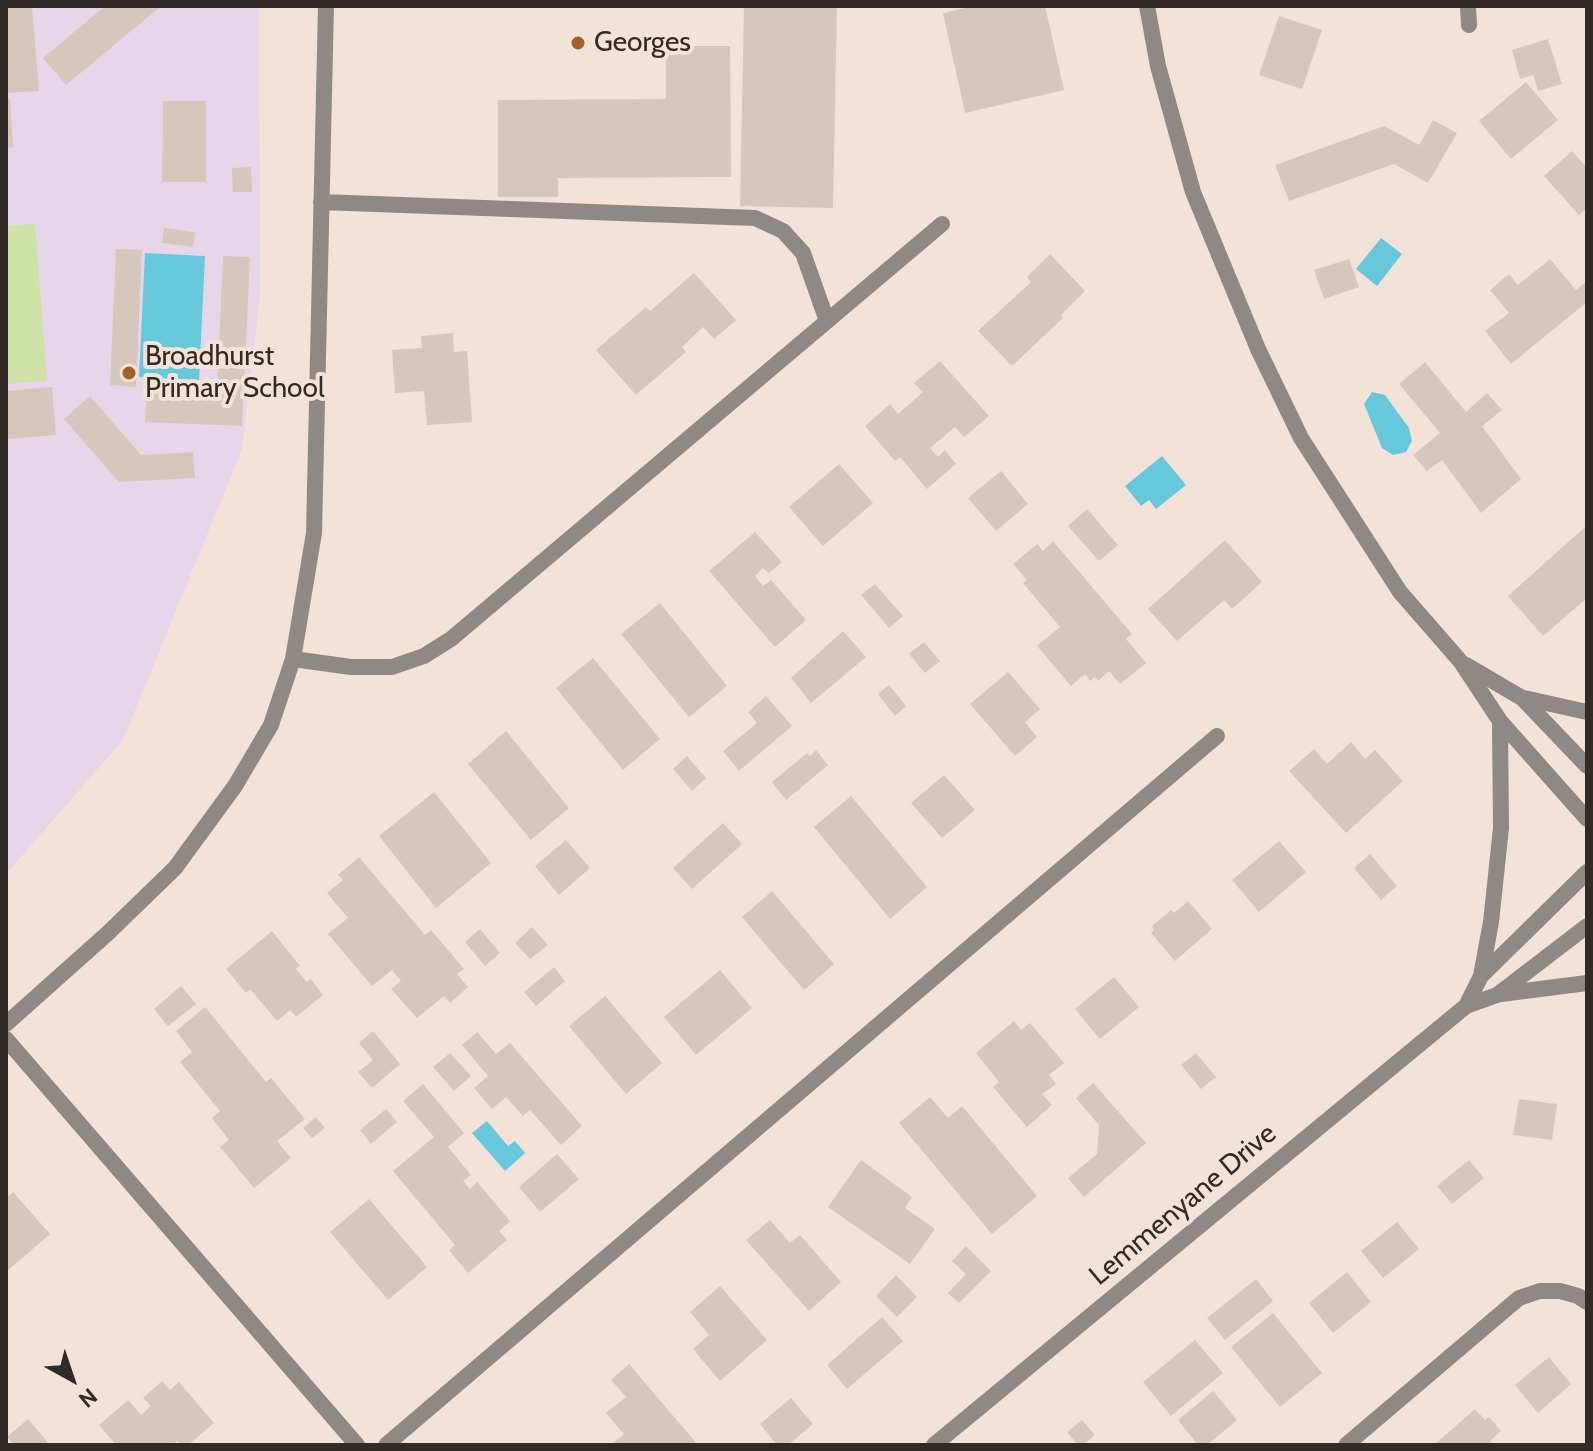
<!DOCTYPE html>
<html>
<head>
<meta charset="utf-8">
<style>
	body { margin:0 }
	#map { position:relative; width:1593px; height:1451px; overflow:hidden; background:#f2e2d8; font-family:Cabin,sans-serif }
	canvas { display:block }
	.frame { position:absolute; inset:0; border:8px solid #312b27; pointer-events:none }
	.north { position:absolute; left:32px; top:1339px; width:80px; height:80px; -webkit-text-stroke:6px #f2e2d8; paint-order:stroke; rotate:140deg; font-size:22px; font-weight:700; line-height:32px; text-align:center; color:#312b27 }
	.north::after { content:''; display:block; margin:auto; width:28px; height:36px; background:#312b27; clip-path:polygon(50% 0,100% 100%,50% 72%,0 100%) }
</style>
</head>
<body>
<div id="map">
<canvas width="1593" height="1451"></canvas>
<div class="frame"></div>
<div class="north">N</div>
</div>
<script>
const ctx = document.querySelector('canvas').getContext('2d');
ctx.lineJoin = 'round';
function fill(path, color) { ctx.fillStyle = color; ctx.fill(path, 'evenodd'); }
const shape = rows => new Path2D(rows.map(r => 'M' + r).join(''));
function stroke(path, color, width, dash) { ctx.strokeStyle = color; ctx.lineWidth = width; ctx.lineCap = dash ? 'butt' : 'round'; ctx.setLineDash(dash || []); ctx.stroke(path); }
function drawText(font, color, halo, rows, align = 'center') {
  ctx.font = font + ' Cabin,sans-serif'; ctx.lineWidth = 8; ctx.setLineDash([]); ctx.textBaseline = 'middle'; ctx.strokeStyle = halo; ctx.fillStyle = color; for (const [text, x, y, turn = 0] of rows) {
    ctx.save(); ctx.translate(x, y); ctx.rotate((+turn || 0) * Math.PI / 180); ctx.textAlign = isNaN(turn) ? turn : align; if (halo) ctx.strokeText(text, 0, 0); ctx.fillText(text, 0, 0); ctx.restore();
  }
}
fill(shape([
	[6,6,259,6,260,296,242,449,123,740,6,874]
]), '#e5d6e9');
fill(shape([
	[35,224,47,381,6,384,6,226]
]), '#cee1a7');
fill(shape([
	[1381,238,1402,254,1377,286,1356,269],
	[145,253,205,256,199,380,139,377],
	[1372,392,1385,395,1409,428,1412,441,1406,452,1393,455,1382,448,1364,404],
	[1162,456,1186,485,1156,509,1149,500,1141,506,1125,486],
	[487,1121,508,1146,515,1141,525,1153,505,1171,472,1133]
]), '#68c8db');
fill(shape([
	[6,6,32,6,39,91,6,93],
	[105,6,161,6,66,85,43,58],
	[744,6,837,6,833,208,740,206],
	[974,6,1045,6,1064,90,965,113,943,13],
	[1279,16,1322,30,1302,89,1259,75],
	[1548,39,1562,84,1538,91,1533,75,1520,79,1512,50],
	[666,46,730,46,731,177,558,178,558,197,498,197,498,100,666,99],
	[1526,82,1558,120,1511,159,1479,121],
	[6,99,10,99,13,147,6,148],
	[163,101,206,101,206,182,162,182],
	[1433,120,1457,133,1428,183,1394,164,1289,201,1275,165,1384,126,1419,145],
	[1572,151,1587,168,1587,208,1579,215,1544,176],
	[251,167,252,192,233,192,232,168],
	[164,228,195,232,193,247,162,243],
	[116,249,142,250,136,387,110,385],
	[1050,254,1085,291,1061,315,1063,318,1012,366,978,331,1031,282,1027,277],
	[223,256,250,257,242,426,145,422,147,390,217,393],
	[1349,259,1359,287,1324,299,1314,270],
	[1550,259,1576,290,1587,281,1587,302,1511,364,1485,331,1509,313,1490,290,1509,274,1518,285],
	[694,273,736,320,714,339,703,327,682,347,686,352,636,395,596,350,646,307,650,311],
	[453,333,454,352,467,351,472,422,427,425,424,391,395,393,392,350,422,348,421,336],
	[940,361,989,416,964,437,955,427,930,448,938,457,945,450,956,464,927,489,900,457,895,461,865,426,890,404,898,414,923,392,914,383],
	[1425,362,1466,412,1487,393,1502,410,1482,426,1521,479,1481,513,1442,460,1427,471,1413,455,1440,433,1399,384],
	[52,387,56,435,6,439,6,391],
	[90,396,141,455,193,452,195,478,119,482,64,419],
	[839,464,873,503,823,546,789,507],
	[1001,471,1028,504,996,531,968,498],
	[1087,509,1118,545,1099,561,1068,526],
	[1585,527,1587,598,1543,636,1508,596],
	[755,532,782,562,769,573,763,568,755,576,763,586,771,580,806,620,775,647,709,571],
	[1225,540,1262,582,1232,609,1224,600,1177,641,1148,609],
	[1053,541,1132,634,1126,639,1146,663,1120,684,1109,671,1098,681,1095,677,1090,681,1085,674,1071,686,1037,646,1060,627,1023,583,1027,580,1013,564,1037,544,1043,551],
	[875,584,903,616,889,628,861,595],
	[660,603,727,686,689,717,621,634],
	[843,631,866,657,811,703,791,678],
	[924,642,940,661,925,673,909,654],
	[593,658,660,739,623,770,556,688],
	[1008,672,1040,709,1025,722,1037,737,1015,756,970,704],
	[889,685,906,706,895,716,878,694],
	[766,696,792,726,739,771,723,751,757,723,748,712],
	[506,731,569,808,531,840,468,764],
	[1351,742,1365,759,1375,750,1403,781,1346,833,1289,771,1314,749,1327,764],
	[816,750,828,765,786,800,772,782,807,753,810,756],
	[687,756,706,778,692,791,673,769],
	[944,775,975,810,942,838,911,803],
	[434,792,491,863,436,908,379,836],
	[851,796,927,887,890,919,814,827],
	[723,823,742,844,692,889,673,868],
	[566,840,590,868,559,895,535,866],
	[1279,841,1306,872,1259,912,1232,880],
	[1370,854,1397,886,1381,900,1354,868],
	[359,857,425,935,431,930,464,969,457,974,468,987,450,1003,444,996,417,1018,391,989,401,981,392,970,372,986,328,934,348,918,327,893,343,880,338,875],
	[772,891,834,964,804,990,742,917],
	[1188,901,1212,929,1175,961,1151,933,1154,930,1152,926,1171,910,1174,913],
	[532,927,548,945,530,959,515,943],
	[480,929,500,953,485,966,465,942],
	[272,931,300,966,296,969,307,982,311,979,323,995,296,1017,290,1010,277,1021,250,989,246,993,226,969],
	[554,967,565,981,536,1006,524,992],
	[720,970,752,1008,696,1055,664,1017],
	[1114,977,1139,1007,1100,1039,1075,1009],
	[181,986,196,1004,168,1026,154,1009],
	[605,996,662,1063,626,1094,569,1026],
	[205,1007,266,1082,271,1078,305,1119,277,1141,291,1158,254,1188,220,1147,229,1140,212,1118,220,1111,180,1062,192,1052,176,1031],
	[1014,1021,1021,1030,1030,1023,1064,1063,1049,1075,1056,1084,1042,1094,1052,1105,1027,1127,993,1087,999,1082,976,1053],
	[373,1031,400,1064,372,1088,358,1072,373,1060,359,1043],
	[477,1032,496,1054,510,1043,582,1126,561,1145,530,1110,523,1116,506,1097,492,1109,474,1088,488,1076,462,1045],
	[450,1053,471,1076,454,1091,433,1067],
	[1196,1053,1216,1077,1201,1089,1181,1065],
	[1093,1083,1146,1143,1084,1197,1068,1178,1097,1154,1099,1125,1076,1098],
	[423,1084,464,1133,448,1147,471,1175,463,1181,470,1189,477,1182,510,1221,499,1231,507,1240,468,1273,449,1250,455,1245,393,1171,434,1137,403,1101],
	[930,1097,948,1118,962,1106,1037,1196,992,1234,899,1123],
	[1519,1099,1557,1104,1552,1140,1513,1135],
	[386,1109,397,1122,371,1144,360,1130],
	[316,1117,325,1128,312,1138,303,1128],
	[557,1154,579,1179,540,1212,519,1187],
	[861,1160,912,1197,905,1208,935,1229,910,1264,828,1207],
	[1469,1160,1484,1178,1452,1204,1437,1186],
	[13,1192,50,1234,6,1272,6,1198],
	[369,1199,427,1267,388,1300,330,1232],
	[770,1220,790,1243,800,1235,841,1282,809,1311,746,1240],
	[1397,1222,1419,1249,1383,1278,1361,1251],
	[966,1246,991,1271,959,1303,948,1293,966,1274,952,1261],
	[1347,1272,1371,1302,1333,1333,1309,1303],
	[896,1275,917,1297,897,1317,876,1296],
	[1256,1279,1273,1301,1225,1340,1207,1318],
	[720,1286,767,1340,720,1381,693,1349,709,1335,690,1312],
	[1273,1313,1322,1373,1280,1407,1231,1347],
	[882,1317,903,1341,847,1389,827,1365],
	[1195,1340,1223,1373,1171,1416,1143,1382],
	[1549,1357,1571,1384,1538,1413,1515,1385],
	[629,1364,698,1445,611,1445,624,1434,606,1413,626,1397,611,1380],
	[162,1381,170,1390,179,1382,214,1423,188,1445,181,1445,177,1441,172,1445,116,1445,99,1425,128,1400,141,1415,151,1406,143,1398],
	[1213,1391,1237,1420,1207,1445,1198,1445,1178,1420],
	[791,1398,813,1424,788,1445,777,1445,760,1424],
	[1475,1409,1485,1420,1489,1417,1501,1431,1490,1441,1494,1445,1434,1445],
	[28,1419,50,1445,14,1445,7,1437],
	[1082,1420,1095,1435,1083,1445,1078,1445,1067,1432]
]), '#d6c7bd');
stroke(shape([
	[1468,6,1469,25],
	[321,202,755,218,783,231,803,253,827,321],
	[293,659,351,667,392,667,424,656,451,639,942,224],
	[6,1024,108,933,175,868,235,786,271,725,293,659,314,533,326,6],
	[6,1039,357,1445],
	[386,1445,1217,736],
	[1346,1445,1519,1298,1540,1291,1560,1291,1578,1296,1587,1302]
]), '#8f8985', 16);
stroke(shape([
	[1147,6,1158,66,1193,192,1258,349,1301,438,1400,592,1461,662,1500,721,1587,819],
	[1466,665,1522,698,1587,766],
	[1524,698,1587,712],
	[1481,976,1491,922,1501,828,1500,721],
	[1501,994,1587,983],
	[1466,1006,1481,976,1587,872],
	[934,1445,1466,1006,1497,995,1587,926]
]), '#8f8985', 16);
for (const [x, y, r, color] of [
	[578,43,8,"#a1602c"],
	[129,373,8,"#a1602c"]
]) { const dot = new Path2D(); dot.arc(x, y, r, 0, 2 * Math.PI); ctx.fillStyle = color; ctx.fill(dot); stroke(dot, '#f2e2d8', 3); }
drawText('28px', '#312b27', '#f2e2d8', [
	["Georges",594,43],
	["Broadhurst",145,357],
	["Primary School",145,389]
], 'left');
drawText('28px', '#312b27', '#f2e2d8', [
	["Lemmenyane Drive",1183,1205,-40]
]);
</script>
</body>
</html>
